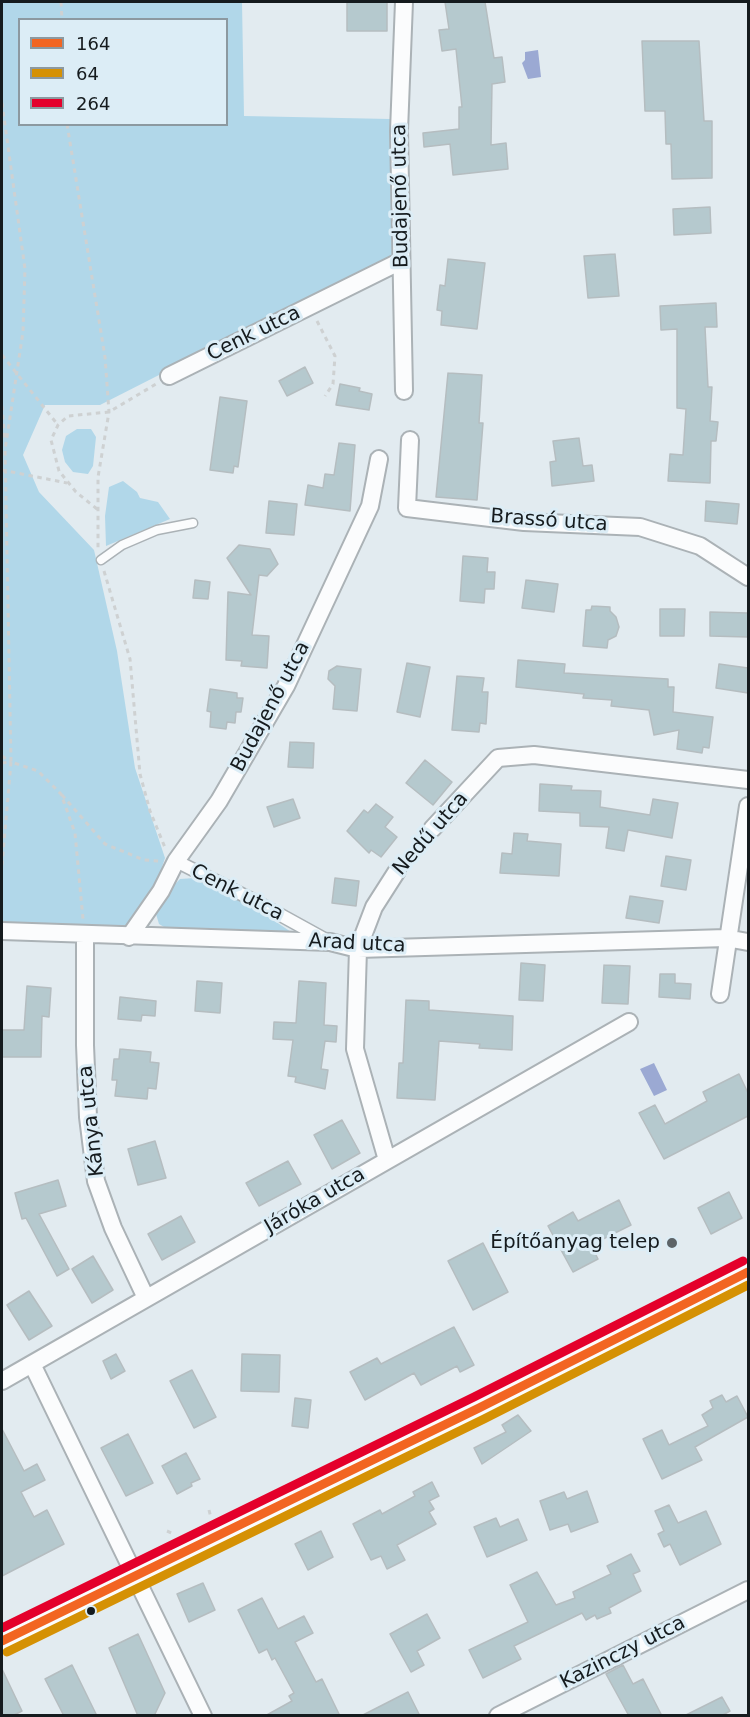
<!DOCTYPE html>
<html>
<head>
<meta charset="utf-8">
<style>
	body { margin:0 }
	#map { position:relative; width:750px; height:1717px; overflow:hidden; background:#e2ebf0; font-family:"DejaVu Sans",sans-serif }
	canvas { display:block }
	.frame { position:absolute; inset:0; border:3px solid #151b1e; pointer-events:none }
	.legend { position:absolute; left:18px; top:18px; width:210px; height:108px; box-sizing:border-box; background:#dcedf6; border:2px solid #8c99a0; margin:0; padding:8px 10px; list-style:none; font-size:18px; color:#151b1e }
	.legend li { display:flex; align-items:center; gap:12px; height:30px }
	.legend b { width:30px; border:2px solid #8c99a0 }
</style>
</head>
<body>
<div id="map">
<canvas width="750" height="1717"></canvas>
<div class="frame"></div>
<ul class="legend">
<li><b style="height:8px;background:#f26522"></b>164</li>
<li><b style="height:8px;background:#d59104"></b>64</li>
<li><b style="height:8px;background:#e4002b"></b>264</li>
</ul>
</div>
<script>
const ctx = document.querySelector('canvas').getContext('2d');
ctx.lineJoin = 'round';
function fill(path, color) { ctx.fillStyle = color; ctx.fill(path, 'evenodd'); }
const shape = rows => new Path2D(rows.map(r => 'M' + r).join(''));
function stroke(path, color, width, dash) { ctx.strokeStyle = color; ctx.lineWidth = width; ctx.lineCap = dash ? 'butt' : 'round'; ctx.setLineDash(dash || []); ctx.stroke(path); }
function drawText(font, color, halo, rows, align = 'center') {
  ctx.font = font + ' "DejaVu Sans",sans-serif'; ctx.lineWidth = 6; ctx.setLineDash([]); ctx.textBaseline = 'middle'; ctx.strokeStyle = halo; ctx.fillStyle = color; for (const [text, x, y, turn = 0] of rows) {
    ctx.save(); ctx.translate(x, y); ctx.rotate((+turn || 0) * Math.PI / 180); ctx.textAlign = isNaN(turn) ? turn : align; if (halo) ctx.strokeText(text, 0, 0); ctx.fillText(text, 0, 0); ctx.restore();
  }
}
fill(shape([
	[2,2,242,2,244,116,390,119,393,256,100,405,45,405,23,455,39,492,94,550,117,651,135,768,165,858,156,885,124,930,2,925],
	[20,20,226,20,226,124,20,124],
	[77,429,91,429,96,437,93,466,88,474,73,472,65,462,62,450,66,436],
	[123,481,137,492,140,498,158,502,170,519,106,546,105,516,109,487],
	[195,878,251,905,294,934,199,929,169,930,159,924,156,914,164,895,180,879]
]), '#b1d7e9');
fill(shape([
	[538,50,541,77,528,79,522,63,525,60,525,52],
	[654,1063,667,1090,654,1096,640,1069]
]), '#9ba9d3');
const building = shape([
	[347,2,387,2,387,31,347,31,347,2],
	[445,2,485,2,494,58,502,57,505,82,492,84,491,145,506,143,508,169,453,175,450,144,424,147,423,133,459,129,459,107,462,107,456,49,442,51,439,30,449,29,445,2],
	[642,41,699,41,704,121,712,121,712,178,672,179,671,144,666,144,665,111,645,111,642,41],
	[710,207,711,233,674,235,673,209,710,207],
	[615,254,619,296,588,298,584,256,615,254],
	[448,259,485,263,477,329,441,325,442,311,437,310,440,285,445,286,448,259],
	[716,303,717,327,705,327,708,387,712,387,710,421,718,422,716,441,711,441,710,483,668,481,670,454,683,455,686,409,677,408,677,329,661,330,660,306,716,303],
	[305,367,313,383,287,396,279,381,305,367],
	[448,373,482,375,479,423,483,423,477,500,436,497,448,373],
	[340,384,360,388,359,391,372,394,369,410,336,405,340,384],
	[220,397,247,401,238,467,234,466,233,473,210,470,220,397],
	[579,438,583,466,592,465,594,481,552,486,550,462,556,461,553,441,579,438],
	[339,443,355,445,350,511,305,505,308,485,323,488,325,474,334,475,339,443],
	[269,501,297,504,294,535,266,533,269,501],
	[706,501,739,504,737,524,705,521,706,501],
	[239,545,270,549,278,564,267,576,259,575,252,635,269,636,267,668,241,666,242,661,226,660,228,592,251,595,227,558,239,545],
	[463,556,488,558,487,572,495,572,494,589,485,589,484,603,460,601,463,556],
	[195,580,210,582,208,599,193,598,195,580],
	[526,580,558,584,554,612,522,608,526,580],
	[592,606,610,607,610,611,616,617,619,627,616,636,608,640,607,648,583,646,586,610,591,610,592,606],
	[660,609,685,609,684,636,660,636,660,609],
	[710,612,748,613,748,637,710,636,710,612],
	[518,660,565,664,564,673,668,679,668,687,674,687,673,712,713,717,709,748,703,747,702,753,677,749,679,730,654,735,649,710,611,706,612,700,583,698,584,694,516,687,518,660],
	[407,663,430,667,420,717,397,712,407,663],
	[719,664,748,668,748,693,716,688,719,664],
	[337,666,361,669,357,711,333,709,335,686,328,679,329,671,337,666],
	[457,676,484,678,482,692,488,692,486,724,480,723,479,732,452,730,457,676],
	[210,689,237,693,237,698,243,698,241,712,236,712,235,723,227,722,226,729,210,727,211,712,207,711,210,689],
	[290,742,314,743,313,768,288,767,290,742],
	[425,760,452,782,433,805,406,783,425,760],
	[540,784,572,786,571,790,601,791,600,807,650,815,653,799,678,803,672,838,628,830,624,851,606,848,609,827,580,826,580,813,539,811,540,784],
	[293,799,300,818,274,827,267,807,293,799],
	[376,804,393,817,385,827,397,837,381,857,371,850,369,853,347,831,364,810,368,813,376,804],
	[514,833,528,834,527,841,561,844,559,876,500,873,502,853,512,854,514,833],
	[666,856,691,860,686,890,661,886,666,856],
	[335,878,359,881,356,906,332,903,335,878],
	[630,896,663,901,659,923,626,918,630,896],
	[521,963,545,965,543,1001,519,1000,521,963],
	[604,965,630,966,628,1004,602,1003,604,965],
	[660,974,675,974,675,983,691,984,690,999,659,997,660,974],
	[197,981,222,983,220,1013,195,1011,197,981],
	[299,981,326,983,324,1025,337,1026,336,1042,325,1041,321,1069,328,1070,325,1089,295,1082,296,1077,288,1076,293,1040,273,1039,274,1022,296,1023,299,981],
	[27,986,51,988,49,1017,42,1016,41,1057,2,1057,2,1030,24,1030,27,986],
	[120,997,156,1001,155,1016,142,1015,141,1021,118,1019,120,997],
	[406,1000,429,1001,429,1010,513,1016,512,1050,479,1048,480,1044,439,1041,435,1100,397,1098,399,1063,403,1063,406,1000],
	[120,1049,151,1052,150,1062,159,1063,156,1089,148,1088,147,1099,115,1096,117,1080,112,1080,114,1059,119,1059,120,1049],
	[739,1074,748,1093,748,1116,664,1159,639,1113,655,1105,665,1124,707,1101,703,1092,739,1074],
	[342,1120,360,1153,332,1169,314,1135,342,1120],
	[155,1141,166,1178,138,1185,128,1149,155,1141],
	[288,1161,301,1184,259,1206,246,1183,288,1161],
	[58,1180,66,1206,39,1214,69,1269,57,1276,26,1218,22,1219,15,1193,58,1180],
	[729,1192,742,1218,711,1234,698,1208,729,1192],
	[619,1200,631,1225,591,1245,598,1259,573,1272,548,1226,573,1212,578,1221,619,1200],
	[181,1216,195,1242,162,1260,148,1234,181,1216],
	[483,1243,508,1292,473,1310,448,1261,483,1243],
	[93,1256,113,1290,92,1303,72,1269,93,1256],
	[29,1291,52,1326,29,1340,7,1305,29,1291],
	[454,1327,474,1365,460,1372,457,1366,421,1385,414,1373,365,1400,350,1372,377,1358,381,1364,454,1327],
	[116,1354,125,1371,111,1379,103,1361,116,1354],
	[242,1354,280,1355,279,1392,241,1391,242,1354],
	[192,1370,216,1417,194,1428,170,1381,192,1370],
	[722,1395,726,1402,737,1396,748,1417,695,1447,702,1460,662,1479,643,1439,662,1430,669,1445,708,1426,702,1415,713,1408,710,1401,722,1395],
	[295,1398,311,1400,308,1428,292,1426,295,1398],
	[518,1415,531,1431,482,1464,474,1448,506,1432,502,1425,518,1415],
	[2,1429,24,1471,37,1464,45,1480,21,1492,34,1517,47,1510,64,1544,2,1576,2,1429],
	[128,1434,153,1483,126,1496,101,1448,128,1434],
	[186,1453,200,1479,191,1483,192,1486,177,1494,162,1466,186,1453],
	[432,1482,439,1496,429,1501,434,1509,429,1512,436,1524,397,1545,405,1560,387,1569,381,1556,371,1560,353,1524,380,1510,382,1514,415,1496,413,1492,432,1482],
	[587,1491,598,1522,571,1532,568,1524,550,1530,540,1501,564,1492,567,1499,587,1491],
	[669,1505,678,1523,706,1511,721,1544,680,1565,670,1544,664,1547,658,1534,664,1531,655,1511,669,1505],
	[496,1518,500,1527,518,1519,527,1540,487,1557,474,1527,496,1518],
	[321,1531,333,1557,308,1570,295,1544,321,1531],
	[631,1554,640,1571,633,1574,641,1591,609,1608,611,1613,597,1619,595,1615,586,1620,582,1613,514,1646,521,1659,483,1678,469,1650,528,1622,510,1585,537,1572,556,1605,575,1598,573,1592,611,1574,607,1566,631,1554],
	[203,1583,215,1610,189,1622,177,1594,203,1583],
	[262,1598,278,1629,304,1616,313,1633,295,1642,316,1682,322,1679,340,1716,265,1716,292,1701,289,1696,294,1693,275,1658,272,1660,267,1649,259,1653,238,1610,262,1598],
	[427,1614,440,1638,417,1651,424,1665,411,1672,390,1634,427,1614],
	[138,1634,165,1693,154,1716,138,1716,109,1648,138,1634],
	[72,1665,97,1716,64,1716,45,1679,72,1665],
	[623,1665,633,1684,643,1679,662,1716,629,1716,606,1674,623,1665],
	[2,1669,22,1711,12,1716,2,1716,2,1669],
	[408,1692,420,1716,361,1716,408,1692],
	[722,1697,730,1711,721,1716,684,1716,722,1697]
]);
fill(building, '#b5c9ce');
stroke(building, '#b5bdc0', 1.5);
const service = shape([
	[101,560,122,545,157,530,193,523]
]);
const pedestrian = shape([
	[176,861,257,902,326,940]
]);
const minor = shape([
	[169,376,401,261],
	[404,391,399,131,404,2],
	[410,440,407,508,524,522,640,527,700,546,748,577],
	[432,829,498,758,534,755,748,780],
	[2,931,330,942,358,949,726,938,748,942],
	[85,935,85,1045,88,1117,96,1181,113,1228,146,1298],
	[129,937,161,891,176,861,219,801,286,686,370,506,379,459],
	[720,994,748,806],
	[387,1160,355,1049,358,949,374,907,397,871],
	[32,1364,203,1716],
	[2,1381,629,1022],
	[498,1716,748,1590]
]);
const secondary = shape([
	[2,1641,479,1408,748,1272]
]);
stroke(service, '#abb2b6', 11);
stroke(pedestrian, '#abb2b6', 15);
stroke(minor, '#abb2b6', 20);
stroke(secondary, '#abb2b6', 26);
stroke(shape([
	[61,2,62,20],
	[2,103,25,269,23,332,5,450,11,762,38,771,61,794,75,833,83,919],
	[67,124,105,357,109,412,98,477,98,548],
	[317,321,335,356,333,384,325,396],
	[2,355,58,425],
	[2,406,5,442],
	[2,470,67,483],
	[97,509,76,492,59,471,51,440,58,425,68,416,109,412,156,384],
	[104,571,130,659,140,774,150,811,166,850],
	[2,756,11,762],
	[2,763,9,762],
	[62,795,105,844,144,860,159,861],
	[408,858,421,842],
	[2,865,11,762],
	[209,1510,211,1518],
	[167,1531,174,1534]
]), '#ced1d2', 3, [4.5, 4.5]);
stroke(service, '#fbfcfd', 8);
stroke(pedestrian, '#fbfcfd', 12);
stroke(minor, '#fbfcfd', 16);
stroke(secondary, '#fbfcfd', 22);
stroke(shape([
	[2,1641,479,1408,748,1272]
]), '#f26522', 9);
stroke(shape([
	[7,1652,484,1419,748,1285]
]), '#d59104', 9);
stroke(shape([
	[2,1628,474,1397,743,1261]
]), '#e4002b', 9);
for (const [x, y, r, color] of [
	[672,1243,6,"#5d6468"],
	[91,1611,5,"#151b1e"]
]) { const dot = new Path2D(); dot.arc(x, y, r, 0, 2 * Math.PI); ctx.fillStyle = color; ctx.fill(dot); stroke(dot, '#dcedf6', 2); }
drawText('20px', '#151b1e', '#dcedf6', [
	["Budajenő utca",401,196,-91],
	["Cenk utca",254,334,-26],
	["Brassó utca",549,521,4],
	["Budajenő utca",271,707,-62],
	["Nedű utca",431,834,-49],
	["Cenk utca",237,893,27],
	["Arad utca",357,944,3],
	["Kánya utca",92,1121,-96],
	["Járóka utca",315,1201,-30],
	["Kazinczy utca",623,1653,-27]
]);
drawText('20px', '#151b1e', '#dcedf6', [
	["Építőanyag telep",660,1243]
], 'right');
</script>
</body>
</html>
